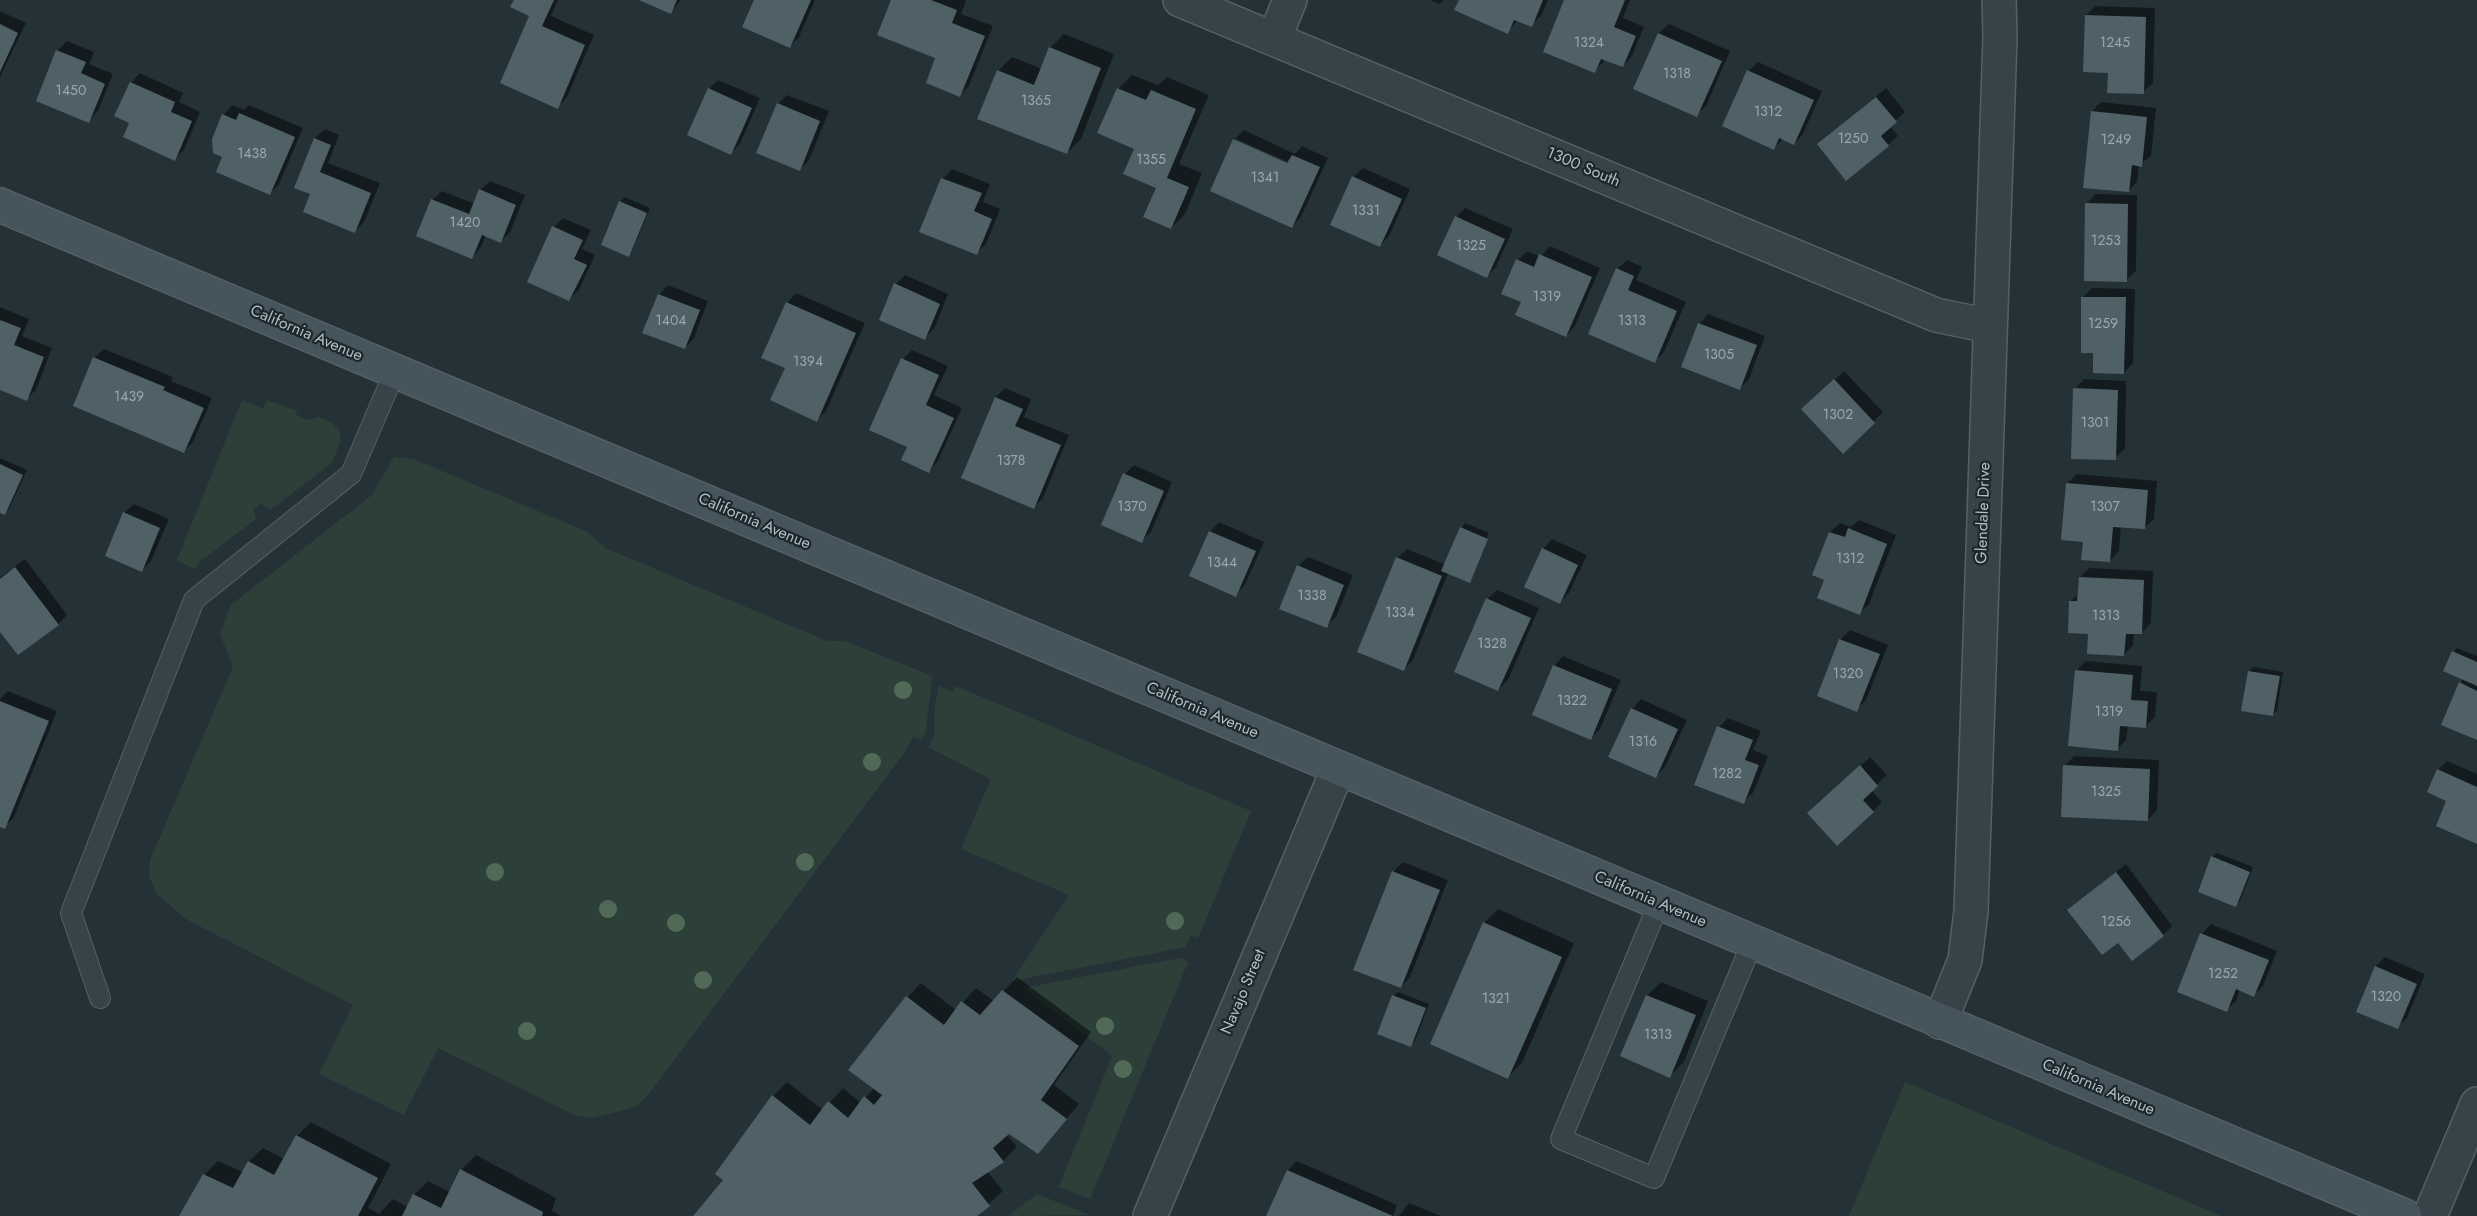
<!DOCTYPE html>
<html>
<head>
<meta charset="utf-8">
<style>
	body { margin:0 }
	canvas { display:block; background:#243238 }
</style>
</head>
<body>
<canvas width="2477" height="1216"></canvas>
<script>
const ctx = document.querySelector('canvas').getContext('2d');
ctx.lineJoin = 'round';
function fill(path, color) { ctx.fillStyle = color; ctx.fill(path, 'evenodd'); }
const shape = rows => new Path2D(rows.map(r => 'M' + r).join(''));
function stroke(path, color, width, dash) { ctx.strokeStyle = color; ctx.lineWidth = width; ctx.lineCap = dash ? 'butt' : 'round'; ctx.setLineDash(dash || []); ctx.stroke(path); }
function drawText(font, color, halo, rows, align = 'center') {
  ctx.font = font + ' Jost,sans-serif'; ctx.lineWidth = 4.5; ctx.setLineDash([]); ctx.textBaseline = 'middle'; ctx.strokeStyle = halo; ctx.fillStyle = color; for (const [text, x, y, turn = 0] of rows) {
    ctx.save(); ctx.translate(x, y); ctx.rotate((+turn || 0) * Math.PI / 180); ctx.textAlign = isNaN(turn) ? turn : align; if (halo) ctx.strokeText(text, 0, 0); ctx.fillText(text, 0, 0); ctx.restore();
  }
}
fill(shape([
	[242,400,263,409,267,400,297,411,295,414,308,420,319,417,331,422,340,431,340,442,332,463,270,510,261,503,253,509,256,519,202,560,195,569,177,560],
	[394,457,413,459,588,532,605,548,827,641,845,641,932,676,926,731,922,740,913,737,904,753,720,999,648,1095,635,1107,592,1118,575,1115,438,1048,404,1115,319,1074,353,1005,186,919,156,893,149,876,150,860,233,667,220,634,231,605,372,495],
	[939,686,953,692,956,686,1251,811,1198,938,1191,935,1186,947,1012,981,1069,895,961,849,991,779,928,747,934,736,935,705],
	[1180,958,1188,962,1090,1199,1059,1187,1112,1056,1024,988],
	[1905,1082,2221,1216,1849,1216],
	[1037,1194,1089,1215,1008,1216]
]), '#2c4039');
fill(shape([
	[515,0,558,0,551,16,594,35,567,97,558,107,531,15],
	[643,0,681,0,671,12],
	[756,0,815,0,799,37,790,46],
	[893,0,964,0,966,1,961,14,993,26,969,86,960,95,937,57],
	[1430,0,1444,0,1440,4],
	[1460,0,1548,0,1541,16,1531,25,1518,20,1507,32],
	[1566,0,1630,0,1623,18,1644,27,1632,56,1623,66,1606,59,1595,71],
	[2095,6,2155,8,2153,83,2143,92,2110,71,2086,15],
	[0,11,26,23,0,77],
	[1669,24,1730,51,1706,106,1696,115,1635,88,1659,33],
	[1064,34,1114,54,1081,139,1067,153,998,71,1012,57,1042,69,1050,48],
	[67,41,94,52,89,64,113,74,98,111,89,121,57,51],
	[1758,62,1822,91,1803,134,1794,144,1783,139,1774,148,1748,71],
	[140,73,183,93,179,102,200,112,184,150,174,159,131,123,131,83],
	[1132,75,1158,85,1167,77,1209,95,1179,164,1202,173,1185,214,1171,228,1158,187,1136,148,1099,132,1118,89],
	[718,80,760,98,740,144,731,153,709,89],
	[1886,88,1905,112,1890,126,1898,136,1847,179,1819,144],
	[787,95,829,111,809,160,799,170,778,104],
	[2101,102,2156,108,2151,156,2139,165,2137,182,2128,191,2092,111],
	[233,105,244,110,249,105,303,128,279,184,270,193,224,157,223,115],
	[325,129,339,135,328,163,380,183,364,222,355,231,312,194,296,188,315,138],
	[1244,130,1295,154,1302,146,1328,158,1301,217,1292,226,1234,140],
	[1236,139,1295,165,1294,168,1236,142],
	[1363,168,1410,189,1389,236,1380,246,1353,177],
	[952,169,990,184,983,202,1000,209,986,244,976,253,943,179],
	[490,181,525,195,510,232,501,241,486,235,481,247,472,257,432,200,442,191,475,204,480,190],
	[2096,194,2137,195,2136,271,2126,280,2086,204],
	[625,197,650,208,632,251,628,255,620,202],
	[1465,208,1513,229,1496,267,1487,276,1456,217],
	[563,218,591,230,582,249,595,255,579,290,569,299,554,227],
	[1550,246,1600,268,1575,326,1566,336,1523,302,1518,260,1527,251,1541,257],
	[1627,260,1642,267,1636,280,1686,302,1664,352,1655,361,1617,269],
	[905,275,948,294,934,329,924,338,896,284],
	[668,285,708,301,694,338,685,348,659,295],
	[2092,288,2135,289,2133,363,2124,373,2095,351,2083,297],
	[796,293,865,323,826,411,817,420,787,368,787,303],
	[0,307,29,319,22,336,52,348,36,390,26,399,0,389],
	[1708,314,1765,336,1749,379,1740,388,1699,324],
	[104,349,173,377,171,381,212,398,193,442,184,451,94,358],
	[912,350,948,366,934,395,962,408,938,461,929,471,909,446,903,359],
	[1844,371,1883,412,1843,451,1812,400],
	[2084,379,2126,381,2125,449,2115,458,2075,389],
	[1005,388,1031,399,1024,417,1069,435,1043,498,1034,507,963,478,996,397],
	[0,458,27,470,9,509,5,513,0,511],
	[1134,465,1172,482,1151,532,1141,541,1125,474],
	[2077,474,2157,481,2154,519,2144,528,2121,526,2119,551,2109,561,2084,540,2067,483],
	[134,504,169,519,151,561,142,570,124,513],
	[1859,520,1896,535,1869,604,1859,613,1826,579,1814,574,1830,532,1840,523,1851,527],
	[1219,522,1264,542,1245,585,1235,595,1210,532],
	[1465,523,1489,533,1470,578,1472,578,1469,581,1448,573,1413,660,1403,670,1397,558,1407,549,1446,565,1461,528],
	[1552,539,1587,555,1569,593,1560,602,1543,549],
	[1308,557,1353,575,1336,617,1326,626,1298,566],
	[25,559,67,615,58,624,0,629,0,578],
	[2089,568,2153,571,2151,623,2141,633,2134,632,2133,645,2124,655,2089,633,2071,601,2079,593,2080,577],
	[1497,590,1539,608,1508,680,1498,690,1487,599],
	[1850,630,1888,645,1866,700,1856,710,1819,695,1841,639],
	[2457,648,2477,656,2477,739,2460,683,2464,679,2453,652],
	[1563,656,1621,680,1600,729,1591,738,1554,666],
	[2086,661,2142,666,2140,691,2157,692,2155,717,2145,727,2128,725,2126,740,2117,749,2077,670],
	[2253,667,2283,672,2277,711,2272,715,2249,672],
	[8,691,57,711,14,817,4,827,0,825,0,699],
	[1641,699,1687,720,1665,767,1656,776,1632,709],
	[1728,718,1761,731,1753,750,1768,756,1753,793,1743,802,1719,727],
	[2074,756,2159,760,2157,810,2148,820,2065,766],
	[1870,757,1887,775,1871,790,1882,802,1873,811,1818,803],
	[2447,761,2477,774,2477,842,2448,800,2438,770],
	[2217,853,2253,867,2240,901,2236,905,2212,857],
	[1403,862,1448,880,1410,977,1401,987,1393,872],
	[2126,864,2172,926,2163,935,2119,941,2069,910],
	[1498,909,1574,943,1522,1063,1508,1077,1484,923],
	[2211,924,2277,951,2263,986,2254,995,2240,989,2236,1001,2226,1010,2179,991,2202,934],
	[2385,957,2425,974,2407,1018,2397,1027,2376,966],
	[1017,977,1091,1032,1054,1085,1079,1104,1038,1152,1009,1132,1007,1135,1017,1147,1003,1161,987,1171,1003,1191,975,1216,695,1216,725,1179,717,1174,773,1096,787,1082,823,1110,843,1088,861,1103,874,1088,850,1070,908,997,921,983,956,1010,976,988,994,1001],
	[1661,982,1708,1001,1684,1062,1670,1076,1647,996],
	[1398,992,1429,1004,1415,1041,1411,1045,1393,996],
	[311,1122,391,1164,368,1208,379,1214,393,1199,408,1207,414,1195,428,1181,450,1192,462,1169,476,1155,556,1198,552,1211,562,1216,181,1216,204,1175,218,1161,243,1172,249,1161,263,1148,284,1159,297,1136],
	[1297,1161,1397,1205,1393,1216,1267,1216,1288,1170],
	[1409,1203,1441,1216,1399,1216]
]), '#0007');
fill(shape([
	[514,0,554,0,542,26,585,45,558,109,500,83,529,16,510,7],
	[639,0,677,0,671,14],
	[754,0,811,0,790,48,742,27],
	[891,0,931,0,957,10,952,23,985,36,960,97,926,83,935,58,877,35],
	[1459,0,1543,0,1532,27,1514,20,1508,34,1454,10],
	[1564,0,1625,0,1614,27,1636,36,1623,67,1601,59,1595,73,1543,52],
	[2085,15,2146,17,2144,94,2107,93,2108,73,2083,72],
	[0,24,18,33,0,72],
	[1658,33,1722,61,1697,117,1633,89],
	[1049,47,1101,68,1067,154,977,119,997,70,1034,85],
	[56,50,86,62,81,73,105,84,89,123,36,101],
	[1747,70,1814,100,1794,145,1779,138,1774,150,1722,126],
	[130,82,175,102,171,112,192,121,175,161,123,137,129,123,114,116],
	[708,88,752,108,731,155,687,135],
	[1117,88,1146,100,1151,90,1196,109,1167,178,1189,187,1171,229,1143,217,1156,188,1123,174,1134,149,1097,133],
	[1876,97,1897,122,1881,136,1889,146,1846,181,1817,144],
	[777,103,820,121,800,171,756,153],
	[2091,111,2147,117,2142,167,2132,165,2129,192,2083,188],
	[239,113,295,137,270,195,216,172,222,157,213,153,212,139,222,114,236,120],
	[314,138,331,145,320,172,371,193,355,233,303,212,310,194,294,188],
	[1233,139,1287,163,1292,155,1320,167,1292,228,1210,191],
	[1352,176,1402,199,1380,247,1330,225],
	[941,178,982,193,974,211,992,219,977,255,919,232],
	[479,189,516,205,501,243,482,235,472,259,416,236,431,199,469,214],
	[619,201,647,213,629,257,601,245],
	[2085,203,2128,204,2127,282,2084,281],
	[1455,216,1505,239,1487,278,1437,255],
	[552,226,583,240,574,259,587,265,569,301,527,282],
	[1539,254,1592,277,1566,337,1515,315,1521,302,1501,294,1516,259,1534,267],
	[1616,268,1634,276,1628,290,1677,311,1655,363,1588,334],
	[894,283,940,304,925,340,879,320],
	[658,294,700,310,685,349,642,333],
	[2081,297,2126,297,2124,374,2093,373,2093,353,2081,353],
	[786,302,856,333,817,422,770,400,785,368,761,358],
	[0,320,21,328,14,345,44,357,27,401,0,390],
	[1698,323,1757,345,1740,390,1681,367],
	[93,357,165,387,163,390,204,408,184,453,73,406],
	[901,358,939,375,926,405,954,418,929,473,901,460,907,447,869,430],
	[1834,379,1875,423,1843,454,1801,409],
	[2073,388,2118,390,2116,460,2071,459],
	[995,397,1023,409,1015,426,1061,445,1034,509,961,478],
	[0,464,23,475,5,515,0,513],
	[1123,473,1164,491,1142,543,1101,525],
	[2066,483,2148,490,2145,529,2113,527,2110,562,2081,560,2083,542,2061,540],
	[123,512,160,528,142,572,105,556],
	[1460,527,1488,539,1470,583,1441,571],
	[1848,528,1887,544,1860,615,1817,598,1824,580,1812,575,1829,532,1845,537],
	[1209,531,1256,551,1236,597,1189,576],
	[1542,548,1578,565,1560,604,1524,587],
	[1396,557,1442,576,1404,671,1357,652],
	[1297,565,1344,585,1327,628,1279,609],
	[15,567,59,625,18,655,0,632,0,579],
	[2079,577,2144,580,2142,634,2126,634,2124,656,2087,654,2088,634,2068,633,2069,601,2077,601],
	[1486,598,1531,618,1498,691,1454,672],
	[1839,639,1880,654,1857,712,1817,696],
	[2452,651,2477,662,2477,686,2443,671],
	[1553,665,1612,689,1591,740,1532,715],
	[2075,670,2133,675,2131,700,2148,701,2146,728,2120,726,2118,751,2068,746],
	[2248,671,2280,676,2273,716,2241,711],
	[2459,682,2477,691,2477,740,2441,725],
	[0,701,49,721,5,829,0,827],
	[1631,708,1678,729,1656,778,1608,757],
	[1717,726,1753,740,1745,760,1759,765,1744,804,1694,785],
	[1860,765,1878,786,1863,800,1874,812,1837,846,1807,813],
	[2063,765,2150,769,2148,821,2061,817],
	[2437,769,2477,787,2477,844,2436,826,2446,801,2427,792],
	[2211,856,2250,872,2236,907,2198,892],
	[1392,871,1440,890,1401,988,1353,970],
	[2116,872,2164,936,2132,961,2118,943,2102,955,2067,910],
	[1483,922,1562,957,1508,1079,1430,1044],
	[2200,933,2269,960,2254,997,2236,989,2227,1012,2177,992],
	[2375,966,2417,984,2398,1029,2356,1012],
	[1002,990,1079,1046,1041,1100,1067,1119,1038,1154,1009,1134,993,1148,1004,1162,972,1183,990,1206,977,1216,693,1216,723,1180,715,1174,772,1095,810,1125,828,1101,848,1118,864,1096,874,1105,882,1095,848,1070,906,996,944,1025,961,1001,980,1015],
	[1392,995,1426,1008,1411,1047,1377,1034],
	[1646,995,1696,1015,1670,1078,1620,1056],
	[296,1135,378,1178,358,1216,179,1216,203,1174,233,1188,248,1161,274,1175],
	[460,1169,543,1212,542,1216,402,1216,413,1194,441,1208],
	[1287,1170,1393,1216,1266,1216]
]), '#4f6066');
const service = shape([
	[1659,903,1561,1139,1654,1178,1752,943],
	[100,998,71,913,194,600,351,474,395,371]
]);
const minor = shape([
	[1180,0,1936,315,1989,326],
	[1274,39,1290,0],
	[1940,1022,1965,960,1971,911,2000,37,1999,0],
	[1150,1216,1338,769],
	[2430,1216,2477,1104]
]);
const secondary = shape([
	[0,205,2405,1216]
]);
stroke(service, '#556166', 22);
stroke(minor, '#556166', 36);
stroke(secondary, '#556166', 36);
stroke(service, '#374348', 20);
stroke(minor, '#374348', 33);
stroke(secondary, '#46545b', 33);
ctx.fillStyle = '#516a58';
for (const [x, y] of [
	[903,690],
	[872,762],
	[805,862],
	[495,872],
	[608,909],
	[1175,921],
	[676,923],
	[703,980],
	[1105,1026],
	[527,1031],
	[1123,1069]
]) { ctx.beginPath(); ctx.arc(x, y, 9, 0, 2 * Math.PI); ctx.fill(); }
drawText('14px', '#99a7ac', null, [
	["1324",1589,44],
	["1245",2115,44],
	["1318",1677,75],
	["1450",71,92],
	["1365",1036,102],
	["1312",1768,113],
	["1250",1853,140],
	["1249",2116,141],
	["1438",252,155],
	["1355",1151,161],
	["1341",1265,179],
	["1331",1366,212],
	["1420",465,224],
	["1253",2106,242],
	["1325",1471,247],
	["1319",1547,298],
	["1404",671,322],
	["1313",1632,322],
	["1259",2103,325],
	["1305",1719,356],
	["1394",808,363],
	["1439",129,398],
	["1302",1838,416],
	["1301",2095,424],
	["1378",1011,462],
	["1370",1132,508],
	["1307",2105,508],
	["1312",1850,560],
	["1344",1222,564],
	["1338",1312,597],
	["1334",1400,614],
	["1313",2106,617],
	["1328",1492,645],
	["1320",1848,675],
	["1322",1572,702],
	["1319",2109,713],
	["1316",1643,743],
	["1282",1727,775],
	["1325",2106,793],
	["1256",2116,923],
	["1252",2223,975],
	["1320",2386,998],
	["1321",1496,1000],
	["1313",1658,1036]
]);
drawText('16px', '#b2bfc4', '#1c282d', [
	["1300 South",1583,168,23],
	["California Avenue",306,334,23],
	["Glendale Drive",1984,513,-88],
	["California Avenue",754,522,23],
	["California Avenue",1202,711,23],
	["California Avenue",1650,900,23],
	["Navajo Street",1244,992,-67],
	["California Avenue",2098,1088,23]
]);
</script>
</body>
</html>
